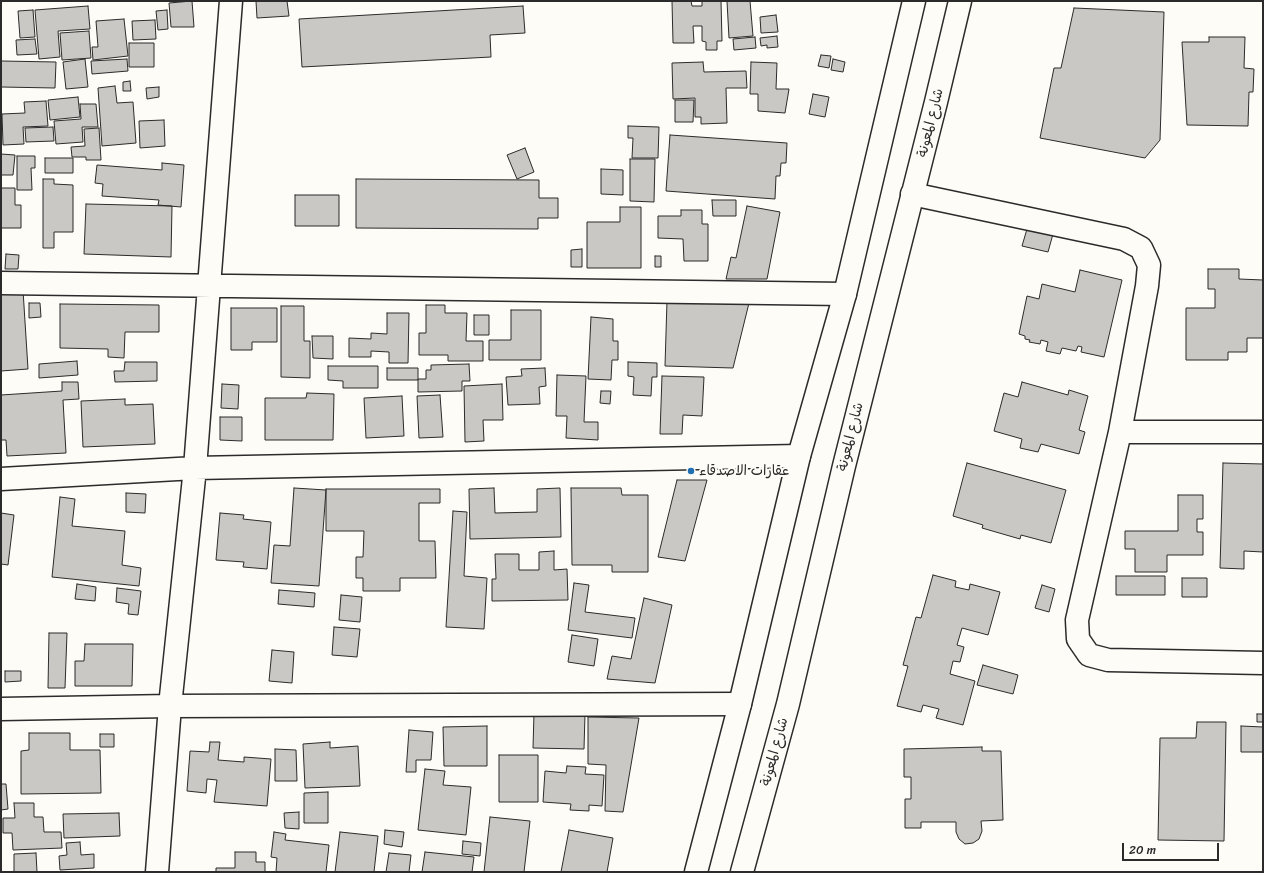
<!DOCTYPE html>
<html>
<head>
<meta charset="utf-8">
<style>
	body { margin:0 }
	#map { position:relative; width:1264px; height:873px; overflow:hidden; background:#fdfcf7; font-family:Sriracha,sans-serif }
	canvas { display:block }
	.frame { position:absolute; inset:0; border:2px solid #2b2b2b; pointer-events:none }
	.scale { position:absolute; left:1122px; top:843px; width:97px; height:18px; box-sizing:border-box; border:2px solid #2b2b2b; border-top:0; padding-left:5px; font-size:12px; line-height:14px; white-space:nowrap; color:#2b2b2b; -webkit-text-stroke:3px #fdfcf7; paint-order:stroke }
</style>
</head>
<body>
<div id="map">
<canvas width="1264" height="873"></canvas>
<div class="frame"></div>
<div class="scale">20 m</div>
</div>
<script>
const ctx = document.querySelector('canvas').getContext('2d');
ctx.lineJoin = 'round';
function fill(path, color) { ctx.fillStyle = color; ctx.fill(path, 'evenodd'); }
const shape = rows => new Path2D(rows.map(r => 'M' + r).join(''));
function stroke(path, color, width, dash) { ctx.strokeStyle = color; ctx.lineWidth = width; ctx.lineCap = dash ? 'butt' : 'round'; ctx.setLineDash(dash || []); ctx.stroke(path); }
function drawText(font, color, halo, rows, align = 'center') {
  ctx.font = font + ' Sriracha,"Playpen Sans Arabic",sans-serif'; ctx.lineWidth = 4; ctx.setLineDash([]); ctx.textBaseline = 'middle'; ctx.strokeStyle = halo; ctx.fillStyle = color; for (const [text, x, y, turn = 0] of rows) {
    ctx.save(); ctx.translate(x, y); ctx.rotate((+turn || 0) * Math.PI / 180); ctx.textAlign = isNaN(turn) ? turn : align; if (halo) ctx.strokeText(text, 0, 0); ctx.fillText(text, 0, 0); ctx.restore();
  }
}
const building = shape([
	[192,1,194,27,171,27,169,3,192,1],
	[256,1,287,1,289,16,257,18,256,1],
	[672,1,691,1,692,6,702,6,702,1,721,1,722,41,717,41,717,50,706,50,706,42,702,41,702,26,693,26,694,43,673,43,672,1],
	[727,1,750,1,753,36,729,38,727,1],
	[88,6,90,29,58,31,60,57,39,59,35,10,88,6],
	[523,6,525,33,490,35,491,57,302,67,299,19,523,6],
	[1074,8,1164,12,1160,140,1145,158,1040,138,1054,68,1061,68,1074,8],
	[33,10,35,37,20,38,18,11,33,10],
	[167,10,168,29,158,30,156,11,167,10],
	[776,15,778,32,761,33,760,17,776,15],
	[124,19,128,56,93,60,92,47,98,47,96,21,124,19],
	[155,20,156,39,133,40,132,21,155,20],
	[89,31,91,58,62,60,60,33,89,31],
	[777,36,778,47,767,48,767,45,761,46,760,38,777,36],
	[755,37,756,48,734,50,733,39,755,37],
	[1209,37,1245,37,1244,68,1254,69,1253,92,1249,92,1248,126,1187,125,1182,42,1209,42,1209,37],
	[35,39,37,54,17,55,16,40,35,39],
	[129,43,154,43,154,67,129,67,129,43],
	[821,55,831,56,829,68,818,66,821,55],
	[85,59,88,87,66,89,63,62,85,59],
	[127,59,128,71,92,74,91,61,127,59],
	[833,59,845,62,843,72,831,70,833,59],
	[1,61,56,62,55,88,1,87,1,61],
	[703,62,704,72,746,71,747,88,726,88,727,123,701,124,701,117,695,117,695,98,673,99,672,63,703,62],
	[751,62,777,63,776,89,789,89,785,113,758,111,758,94,750,94,751,62],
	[130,81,131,91,123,91,123,82,130,81],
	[115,86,117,103,133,102,136,143,102,146,98,88,115,86],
	[159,87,159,97,147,99,146,88,159,87],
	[813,94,829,97,825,117,809,114,813,94],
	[78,97,80,117,50,120,48,100,78,97],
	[675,100,694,100,693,122,675,122,675,100],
	[46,101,48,126,23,127,24,144,3,145,2,114,25,113,24,102,46,101],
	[80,104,96,104,98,127,82,127,83,142,56,144,54,121,81,119,80,104],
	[164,120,165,146,140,148,139,121,164,120],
	[628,126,659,127,658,158,632,158,633,138,628,138,628,126],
	[53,127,54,141,26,142,25,128,53,127],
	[99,128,101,160,86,160,86,157,72,157,71,147,85,146,84,129,99,128],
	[670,135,787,143,786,163,781,163,780,176,776,176,775,199,666,191,670,135],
	[525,148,534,172,517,179,507,155,525,148],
	[1,154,15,155,13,175,1,175,1,154],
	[17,156,35,156,35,168,31,168,32,190,17,190,17,156],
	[45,158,73,158,73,173,45,173,45,158],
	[630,159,655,159,654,202,630,201,630,159],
	[162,163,184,165,181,207,158,205,159,200,102,196,103,184,95,183,97,165,162,170,162,163],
	[601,169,623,170,623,195,601,194,601,169],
	[43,179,54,179,54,184,73,185,73,232,54,232,54,248,43,248,43,179],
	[356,179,539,180,539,198,558,198,558,218,538,218,538,229,356,228,356,179],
	[1,188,15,188,15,205,21,205,21,228,1,228,1,188],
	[295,195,339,195,339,226,295,226,295,195],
	[712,200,736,200,736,216,713,216,712,200],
	[86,204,172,206,171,257,84,254,86,204],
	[747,206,780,212,767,279,726,279,731,257,736,258,747,206],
	[620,207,641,207,641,268,587,268,587,222,620,222,620,207],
	[681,210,702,210,702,224,708,224,708,261,684,261,683,239,658,238,658,216,681,216,681,210],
	[1027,229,1053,234,1048,252,1022,246,1027,229],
	[582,249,582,267,571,267,571,250,582,249],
	[6,254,19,255,18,269,5,269,6,254],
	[655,256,661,256,661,267,655,267,655,256],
	[1208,269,1239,269,1239,279,1263,280,1263,338,1247,338,1247,352,1228,352,1228,360,1186,360,1186,308,1215,308,1215,289,1208,289,1208,269],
	[1080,270,1122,280,1104,357,1081,352,1082,347,1078,346,1076,351,1062,348,1060,354,1046,351,1048,342,1041,340,1040,344,1029,342,1030,340,1025,339,1025,336,1019,334,1027,296,1039,299,1042,284,1075,292,1080,270],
	[23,290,28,369,1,371,1,291,23,290],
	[667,301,749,303,733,368,665,366,667,301],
	[29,303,40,303,41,317,29,318,29,303],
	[60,304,159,305,159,332,125,332,124,358,108,357,108,349,60,348,60,304],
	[426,305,445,305,445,313,467,313,466,341,483,341,483,361,448,361,448,355,419,355,419,333,426,333,426,305],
	[281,306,304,306,304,341,310,341,310,378,281,377,281,306],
	[231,308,277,308,277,342,252,342,252,350,231,350,231,308],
	[511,310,541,310,541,360,489,360,489,340,511,340,511,310],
	[387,313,409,313,408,363,389,363,389,352,371,351,371,357,349,357,349,338,371,339,371,333,387,334,387,313],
	[474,315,489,315,489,335,474,335,474,315],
	[591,317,613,319,613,341,618,341,618,360,612,360,611,380,588,379,591,317],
	[312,336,333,336,333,359,313,358,312,336],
	[77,361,78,375,39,378,39,364,77,361],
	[125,362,157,362,157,381,115,382,114,371,124,371,125,362],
	[628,362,657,363,657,377,652,377,651,396,633,395,634,377,628,376,628,362],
	[469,364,470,381,462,381,462,391,418,392,418,379,426,379,426,370,431,370,431,365,469,364],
	[328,366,378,366,378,388,343,388,343,381,328,380,328,366],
	[387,368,418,368,418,380,387,380,387,368],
	[545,368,546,386,539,387,540,404,508,405,506,377,522,376,521,369,545,368],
	[557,375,586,376,584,422,598,422,598,440,566,438,567,416,556,416,557,375],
	[662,376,704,377,702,416,683,415,682,434,660,434,662,376],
	[62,382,78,382,79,399,63,400,66,453,7,456,6,440,1,440,1,395,62,391,62,382],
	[1022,382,1068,395,1069,390,1088,396,1079,430,1085,432,1079,454,1041,444,1038,452,1020,448,1022,439,994,431,1004,393,1018,397,1022,382],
	[222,384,239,385,238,409,221,408,222,384],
	[502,384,503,420,483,420,484,441,465,442,464,386,502,384],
	[601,391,611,391,610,404,600,403,601,391],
	[307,393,334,394,333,440,265,440,265,398,306,398,307,393],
	[440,395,443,437,419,438,417,396,440,395],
	[402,396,404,436,366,438,364,398,402,396],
	[125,399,125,405,153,404,155,444,83,447,81,401,125,399],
	[220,417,242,417,242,441,220,440,220,417],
	[967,463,1066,490,1051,543,1021,535,1020,539,982,528,983,525,953,516,967,463],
	[1223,463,1263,464,1263,552,1244,551,1244,569,1220,568,1223,463],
	[677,480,707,480,685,561,658,557,677,480],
	[294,488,326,490,319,586,271,583,274,545,290,546,294,488],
	[494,488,495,513,537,512,537,489,560,488,561,537,470,539,469,489,494,488],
	[571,488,621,488,622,495,648,495,648,572,612,572,612,565,572,565,571,488],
	[326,489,440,489,440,503,419,503,419,541,435,541,436,578,400,578,400,591,363,591,363,578,356,578,356,557,363,557,364,531,326,531,326,489],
	[126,493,146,494,145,513,126,512,126,493],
	[1178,495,1203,495,1203,519,1197,519,1197,532,1203,532,1203,555,1167,555,1167,572,1135,572,1135,549,1125,549,1125,531,1178,531,1178,495],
	[60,497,75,499,72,526,125,531,122,565,141,568,139,586,52,577,60,497],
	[453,511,467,512,464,576,487,578,484,629,446,627,453,511],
	[1,513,14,515,8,565,1,564,1,513],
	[220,513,244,515,243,519,271,522,267,569,243,567,244,562,216,560,220,513],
	[554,551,554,570,567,569,568,600,492,601,492,579,496,579,495,554,519,554,519,570,539,570,539,552,554,551],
	[933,575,956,581,955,587,969,590,970,584,1000,592,988,635,962,628,957,645,964,647,960,662,953,661,950,674,975,681,963,725,936,718,939,709,923,705,921,712,897,706,908,666,903,665,916,617,921,618,933,575],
	[1116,576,1165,576,1165,595,1116,595,1116,576],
	[1182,578,1207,578,1207,597,1182,597,1182,578],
	[574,583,589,585,585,612,635,618,632,638,568,630,574,583],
	[77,584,96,587,95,601,75,599,77,584],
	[1042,585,1055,589,1049,612,1035,608,1042,585],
	[117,588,141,591,138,615,128,614,129,604,116,602,117,588],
	[279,590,315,593,314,607,278,604,279,590],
	[341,595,362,597,360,622,339,620,341,595],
	[644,598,672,605,655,683,607,679,612,656,631,659,644,598],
	[334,627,360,629,357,657,332,655,334,627],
	[49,633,67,633,65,688,48,688,49,633],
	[572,635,598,639,594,666,568,662,572,635],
	[85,644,133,644,132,686,75,686,75,661,84,661,85,644],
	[272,650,294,652,292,683,269,681,272,650],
	[983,665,1018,675,1013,694,977,685,983,665],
	[5,671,21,671,21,681,5,682,5,671],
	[534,713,585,714,584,749,533,748,534,713],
	[1257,714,1263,714,1263,722,1257,722,1257,714],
	[588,717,639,718,623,812,605,811,606,765,588,764,588,717],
	[1197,722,1226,722,1224,841,1158,840,1160,738,1196,738,1197,722],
	[487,726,487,766,444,766,443,727,487,726],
	[1241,726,1263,727,1263,752,1241,752,1241,726],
	[409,730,433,732,431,760,416,760,416,772,406,772,409,730],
	[29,733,70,733,70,750,100,750,101,793,21,794,21,751,29,750,29,733],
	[100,734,114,734,114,747,100,747,100,734],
	[210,742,220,742,218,760,244,762,244,757,271,759,267,806,214,802,217,780,207,779,206,793,187,791,190,751,209,752,210,742],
	[330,742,330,748,358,746,360,786,305,788,303,744,330,742],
	[982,747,982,751,1001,751,1003,820,981,821,982,831,979,839,973,843,965,844,959,839,956,832,956,822,921,822,921,828,905,828,905,799,911,799,911,777,904,777,904,749,982,747],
	[275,749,296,750,297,781,275,781,275,749],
	[499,755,538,755,538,802,499,802,499,755],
	[567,766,586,767,585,774,604,775,602,806,589,805,589,811,570,810,571,804,543,802,545,771,566,773,567,766],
	[425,769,445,771,443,785,471,787,466,835,418,830,425,769],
	[1,784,6,784,8,809,1,810,1,784],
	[328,792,328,823,304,823,304,793,328,792],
	[14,803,34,803,34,817,43,817,44,832,61,832,62,848,13,850,12,833,3,833,3,818,15,818,14,803],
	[299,812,299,829,285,828,284,813,299,812],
	[119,813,120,836,64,838,63,814,119,813],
	[490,817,530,821,524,872,484,872,490,817],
	[385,830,404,832,402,847,384,844,385,830],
	[569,830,613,838,607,872,561,872,569,830],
	[274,832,286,834,285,840,329,845,326,872,276,872,277,858,271,857,274,832],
	[340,832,378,836,374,872,335,872,340,832],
	[463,841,481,843,480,856,462,854,463,841],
	[80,842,81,855,94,854,94,868,60,870,59,856,67,855,66,843,80,842],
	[235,852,256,852,256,862,265,862,265,872,216,872,216,868,235,868,235,852],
	[425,852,474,857,472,872,422,872,425,852],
	[36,853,37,872,14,872,14,854,36,853],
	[389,853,411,855,409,872,386,872,389,853]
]);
fill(building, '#c9c8c4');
stroke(building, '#2b2b2b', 1);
const minor = shape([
	[912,194,1124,239,1141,248,1149,265,1147,286,1120,432,1077,620,1078,639,1089,655,1108,660,1263,663],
	[1,283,845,294],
	[1120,432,1263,432],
	[1,479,195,468,799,456],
	[1,709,170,706,740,704],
	[157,872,170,706,195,468,231,1]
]);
const highway = shape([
	[696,872,740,704,799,456,845,294,914,1],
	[742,872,788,704,844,466,936,102,960,1]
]);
stroke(minor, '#2b2b2b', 25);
stroke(highway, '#2b2b2b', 25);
stroke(minor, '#fdfcf7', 22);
stroke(highway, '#fdfcf7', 22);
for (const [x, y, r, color] of [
	[691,471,4,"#1f6fb2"]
]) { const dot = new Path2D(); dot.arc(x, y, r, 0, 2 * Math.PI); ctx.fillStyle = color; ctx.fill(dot); stroke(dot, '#fdfcf7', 1.5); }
drawText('14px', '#2b2b2b', '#fdfcf7', [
	["شارع المعونة",931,123,-76],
	["شارع المعونة",851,437,-76],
	["شارع المعونة",775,752,-75]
]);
drawText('14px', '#2b2b2b', '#fdfcf7', [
	["عقارات الاصدقاء",699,471]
], 'left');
</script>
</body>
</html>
